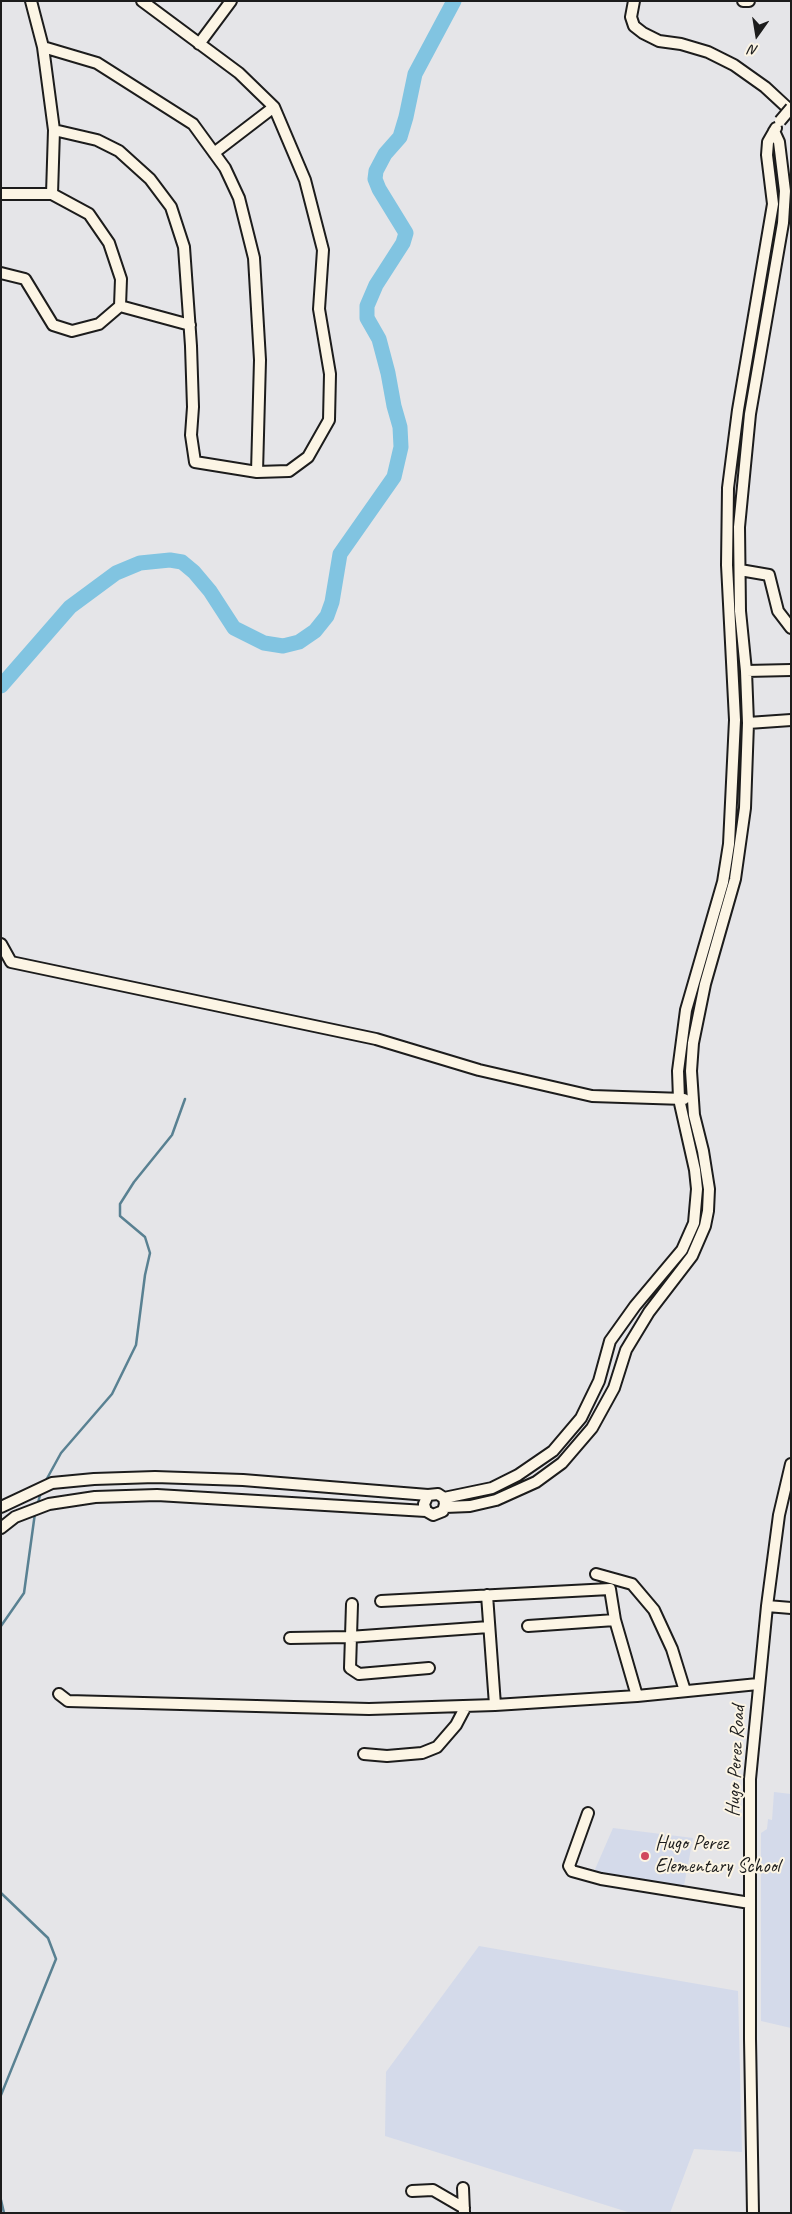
<!DOCTYPE html>
<html>
<head>
<meta charset="utf-8">
<style>
	body { margin:0 }
	#map { position:relative; width:792px; height:2214px; overflow:hidden; background:#e5e5e8; font-family:Caveat,sans-serif }
	canvas { display:block }
	.frame { position:absolute; inset:0; border:2px solid #1c1c1c; pointer-events:none }
	.north { position:absolute; left:732px; top:10px; width:50px; height:50px; -webkit-text-stroke:4px #fcf5e5; paint-order:stroke; rotate:193deg; font-size:14px; font-weight:700; line-height:20px; text-align:center; color:#1c1c1c }
	.north::after { content:''; display:block; margin:auto; width:18px; height:22px; background:#1c1c1c; clip-path:polygon(50% 0,100% 100%,50% 72%,0 100%) }
</style>
</head>
<body>
<div id="map">
<canvas width="792" height="2214"></canvas>
<div class="frame"></div>
<div class="north">N</div>
</div>
<script>
const ctx = document.querySelector('canvas').getContext('2d');
ctx.lineJoin = 'round';
function fill(path, color) { ctx.fillStyle = color; ctx.fill(path, 'evenodd'); }
const shape = rows => new Path2D(rows.map(r => 'M' + r).join(''));
function stroke(path, color, width, dash) { ctx.strokeStyle = color; ctx.lineWidth = width; ctx.lineCap = dash ? 'butt' : 'round'; ctx.setLineDash(dash || []); ctx.stroke(path); }
function drawText(font, color, halo, rows, align = 'center') {
  ctx.font = font + ' Caveat,sans-serif'; ctx.lineWidth = 4; ctx.setLineDash([]); ctx.textBaseline = 'middle'; ctx.strokeStyle = halo; ctx.fillStyle = color; for (const [text, x, y, turn = 0] of rows) {
    ctx.save(); ctx.translate(x, y); ctx.rotate((+turn || 0) * Math.PI / 180); ctx.textAlign = isNaN(turn) ? turn : align; if (halo) ctx.strokeText(text, 0, 0); ctx.fillText(text, 0, 0); ctx.restore();
  }
}
fill(shape([
	[774,1792,791,1794,791,2028,761,2021,761,1833,767,1829,768,1819,772,1820],
	[613,1828,693,1838,683,1891,593,1874],
	[479,1946,738,1991,742,2152,694,2149,670,2213,631,2213,385,2136,386,2072]
]), '#d4daea');
stroke(shape([
	[44,1484,61,1453,112,1394,136,1345,145,1275,150,1253,145,1237,120,1216,120,1204,134,1182,172,1135,185,1099],
	[37,1506,41,1492],
	[1,1626,24,1593,35,1513],
	[1,1893,48,1938,56,1959,1,2095],
	[1,2200,4,2213]
]), '#598192', 2.5);
stroke(shape([
	[1,686,70,607,116,573,140,563,170,560,182,562,194,572,210,591,234,628,264,643,283,646,299,642,315,631,327,616,332,602,340,554,394,477,401,447,400,427,394,406,388,373,379,339,367,318,367,306,376,285,403,243,406,233,379,189,375,179,376,171,385,154,400,137,406,117,415,74,454,1]
]), '#81c4e1', 15);
const minor = shape([
	[31,1,43,47,54,130,52,194],
	[634,1,631,17,634,26,643,33,659,41,681,44,708,52,734,65,765,87,791,111],
	[743,1,749,1],
	[199,44,231,1],
	[43,47,97,63,193,124,225,168,239,198,254,258,260,360,257,472],
	[54,130,97,140,119,151,150,179,171,207,184,247,191,346,193,407,191,435,195,462,257,472,289,471,308,457,329,420,330,374,319,309,323,250,305,180,274,107,239,73,142,1],
	[214,153,274,107],
	[1,194,52,194,89,214,109,243,121,279,120,306],
	[1,273,25,279,53,325,72,331,99,324,120,306],
	[120,306,190,325],
	[740,570,769,575,778,611,791,628],
	[746,671,791,670],
	[748,723,791,720],
	[1,944,11,962,376,1039,479,1070,592,1096,684,1099],
	[444,1498,492,1488,518,1475,553,1451,581,1418,599,1381,610,1341,635,1306,682,1250,694,1223,697,1189,695,1170,679,1099,678,1071,686,1010,723,882,729,844,735,720,727,565,728,488,738,410,773,204,767,155,768,142,776,128],
	[1,1507,52,1483,94,1479,155,1477,243,1480,428,1495],
	[445,1507,470,1506,496,1500,536,1482,562,1463,592,1428,614,1388,626,1350,649,1312,692,1256,705,1226,708,1211,709,1189,703,1151,694,1115,691,1071,693,1043,705,984,735,879,745,808,748,723,746,671,740,611,739,527,750,414,783,223,785,191,779,142,774,131],
	[1,1528,15,1517,49,1504,95,1497,157,1495,426,1511,433,1515,443,1511,445,1504,444,1498,438,1494,428,1495,424,1504,426,1511],
	[596,1574,632,1584,654,1610,672,1649,685,1691],
	[487,1595,495,1705],
	[381,1601,610,1589,615,1620,637,1696],
	[352,1604,350,1668,359,1674,429,1668],
	[767,1606,791,1608],
	[528,1626,615,1620],
	[290,1638,349,1637,489,1627],
	[59,1694,68,1701,369,1709,495,1705,637,1696,758,1684],
	[364,1754,387,1756,422,1753,437,1747,456,1725,466,1706],
	[588,1813,569,1866,572,1871,601,1879,750,1903],
	[463,2188,464,2212],
	[412,2191,433,2190,464,2208],
	[753,2213,750,2039,750,1779,767,1606,779,1515,791,1464]
]);
stroke(minor, '#1c1c1c', 14);
stroke(minor, '#fcf5e5', 10);
const minorBridge = shape([
	[780,121,791,108]
]);
stroke(minorBridge, '#1c1c1c', 14, []);
stroke(minorBridge, '#fcf5e5', 10);
for (const [x, y, r, color] of [
	[645,1856,5,"#d1495b"]
]) { const dot = new Path2D(); dot.arc(x, y, r, 0, 2 * Math.PI); ctx.fillStyle = color; ctx.fill(dot); stroke(dot, '#fcf5e5', 2); }
drawText('20px', '#1c1c1c', '#fcf5e5', [
	["Hugo Perez Road",736,1761,-87]
]);
drawText('20px', '#1c1c1c', '#fcf5e5', [
	["Hugo Perez",655,1844],
	["Elementary School",655,1867]
], 'left');
</script>
</body>
</html>
